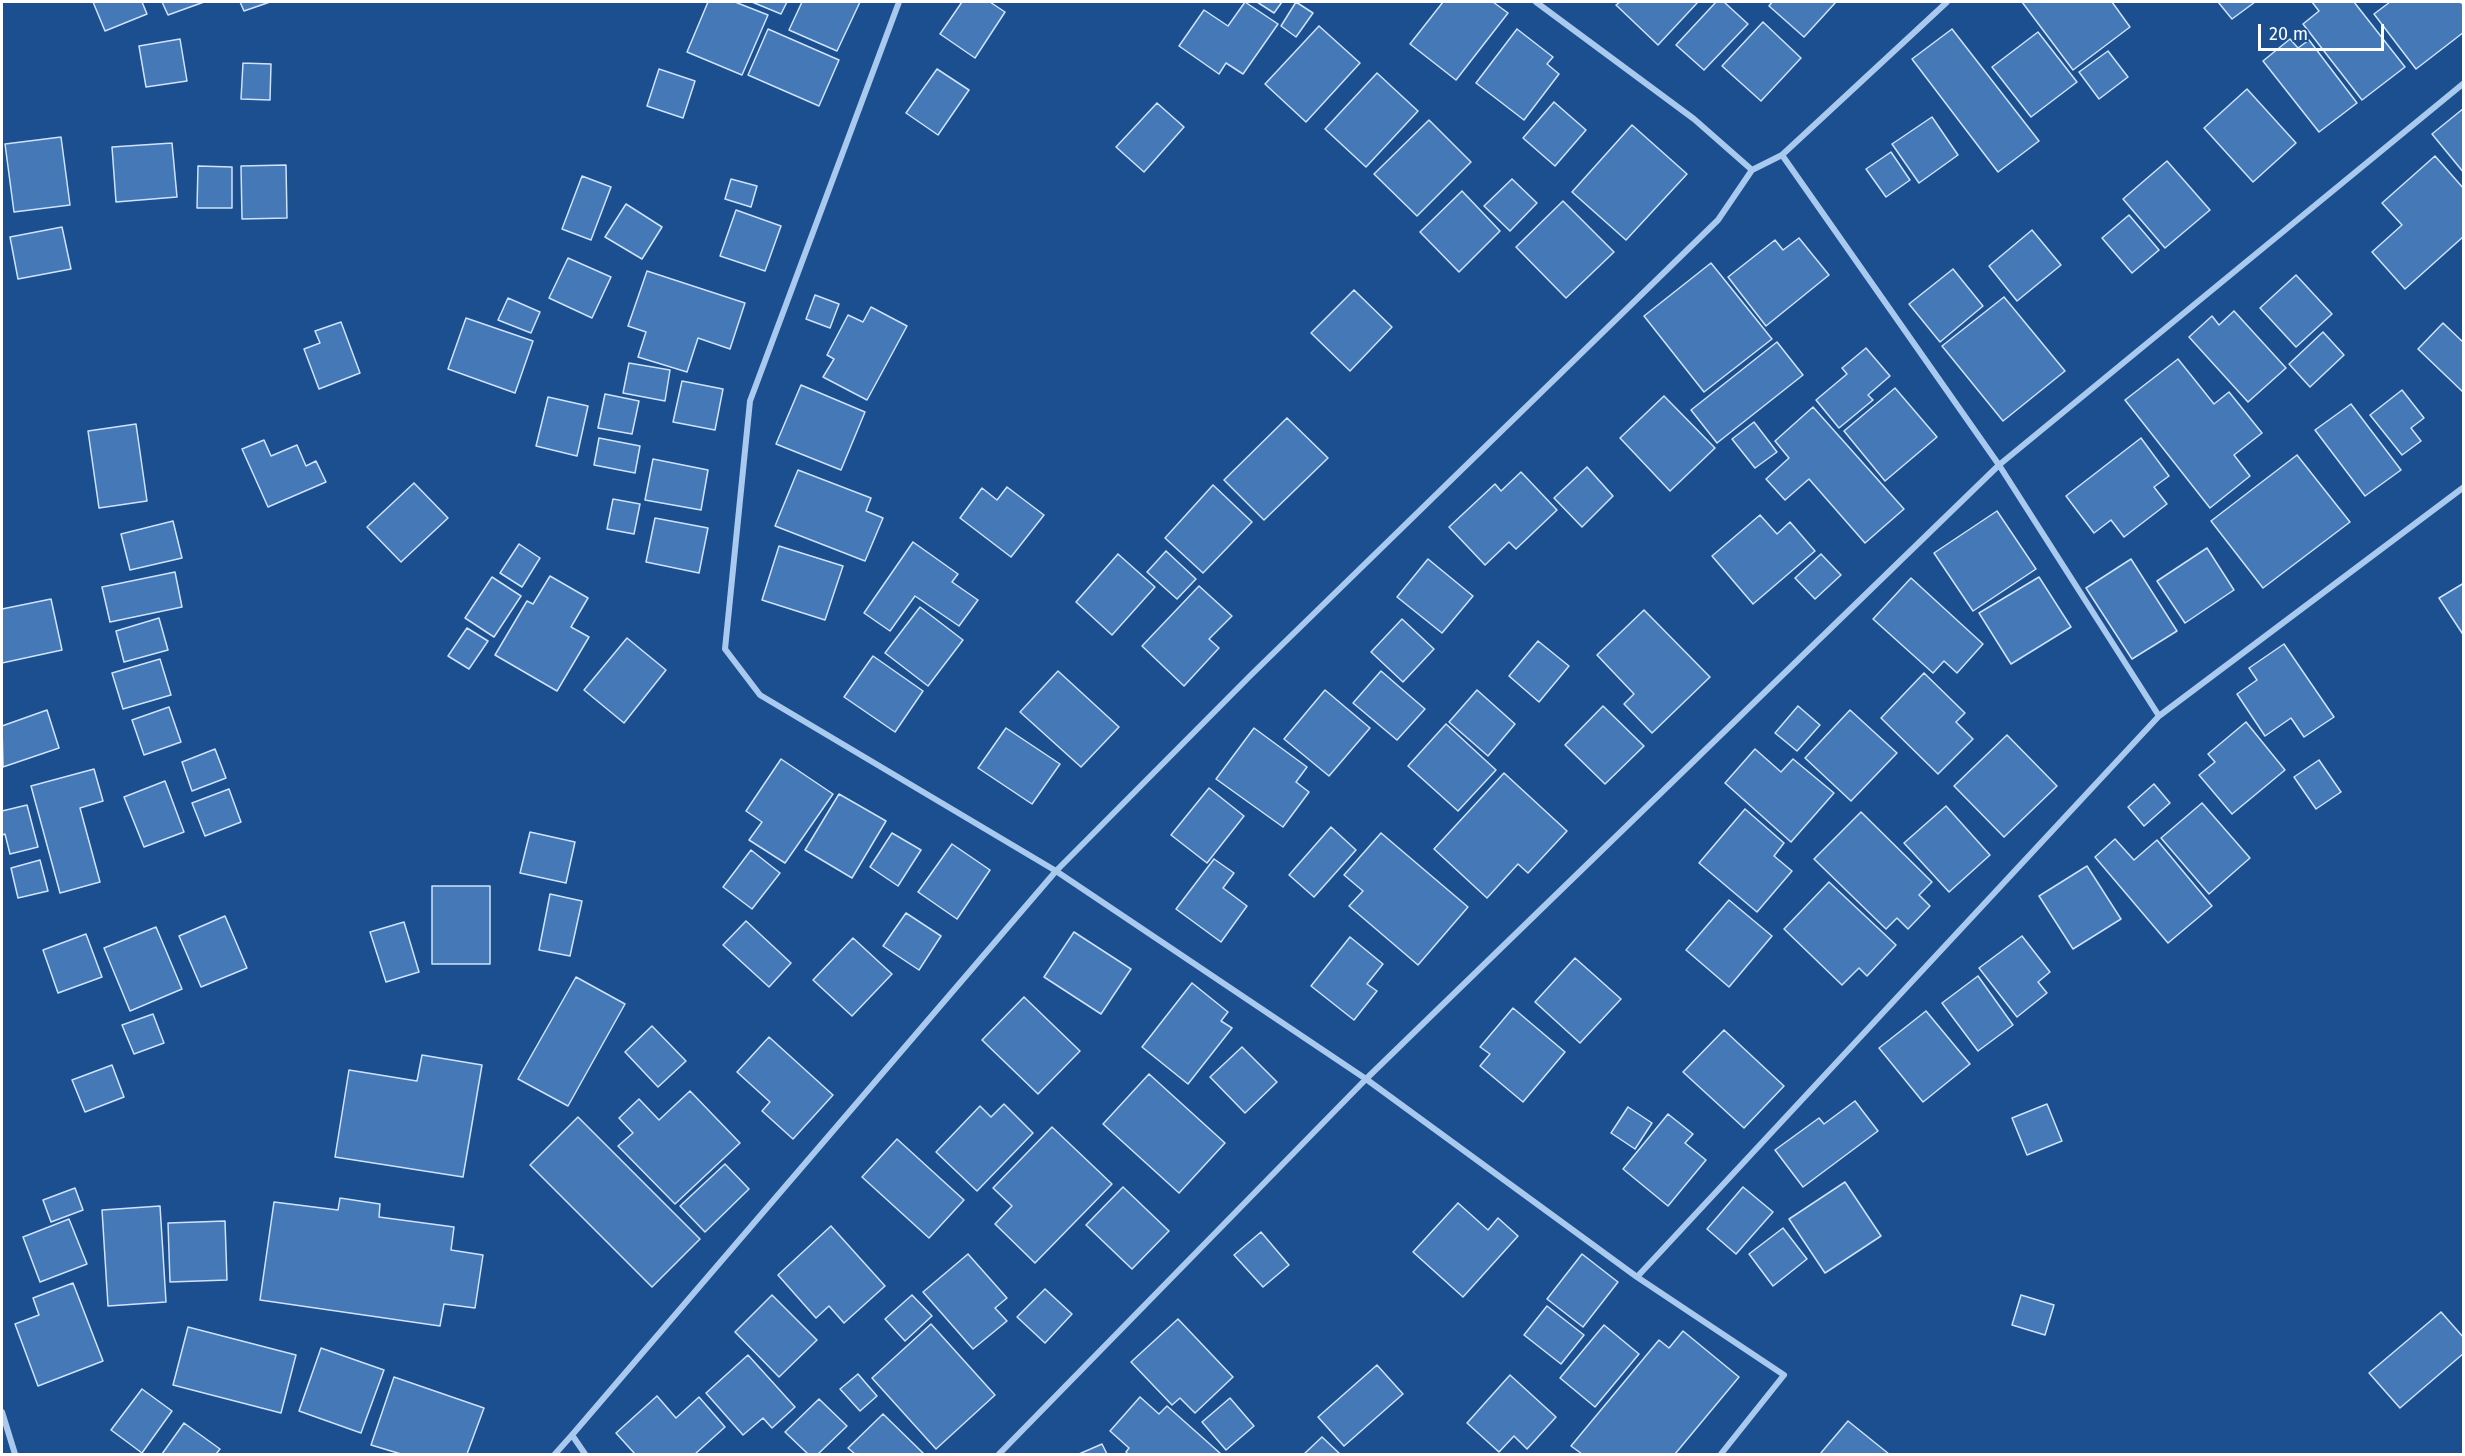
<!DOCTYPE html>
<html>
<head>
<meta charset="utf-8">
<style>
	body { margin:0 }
	#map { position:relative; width:2465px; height:1456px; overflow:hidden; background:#1b4f8f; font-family:"Fira Sans",sans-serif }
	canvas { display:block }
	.frame { position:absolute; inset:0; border:3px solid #fff; pointer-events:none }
	.scale { position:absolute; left:2258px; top:24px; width:126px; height:27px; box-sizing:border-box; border:3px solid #fff; border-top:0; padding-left:8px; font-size:18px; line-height:21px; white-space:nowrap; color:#fff; -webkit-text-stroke:4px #1b4f8f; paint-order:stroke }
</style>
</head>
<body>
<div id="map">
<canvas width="2465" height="1456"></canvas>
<div class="frame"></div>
<div class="scale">20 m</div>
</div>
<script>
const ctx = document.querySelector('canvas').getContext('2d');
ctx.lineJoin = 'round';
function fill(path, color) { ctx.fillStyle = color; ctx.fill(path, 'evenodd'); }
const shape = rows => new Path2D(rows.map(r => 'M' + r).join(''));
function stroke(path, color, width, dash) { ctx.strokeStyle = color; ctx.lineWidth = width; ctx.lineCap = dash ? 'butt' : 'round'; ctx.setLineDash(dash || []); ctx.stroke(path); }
const building = shape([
	[93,2,142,2,147,14,105,31,93,2],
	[162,2,204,2,168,15,162,2],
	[240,2,270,2,244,11,240,2],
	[708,2,735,2,768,15,742,75,687,52,708,2],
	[752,2,787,2,781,14,752,2],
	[802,2,860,2,837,51,789,30,802,2],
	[962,2,990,2,1005,12,975,58,940,34,962,2],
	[1245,2,1278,24,1243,74,1226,63,1219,74,1179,46,1204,10,1228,26,1245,2],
	[1257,2,1282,2,1274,13,1257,2],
	[1296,2,1313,13,1296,37,1281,26,1296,2],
	[1443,2,1493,2,1508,13,1456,80,1410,44,1443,2],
	[1620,2,1698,2,1658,45,1616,5,1620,2],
	[1716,2,1724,2,1748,24,1704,70,1676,45,1716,2],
	[1772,2,1836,2,1804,37,1769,6,1772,2],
	[2022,2,2112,2,2130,27,2073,70,2022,2],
	[2218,2,2255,2,2232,19,2218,2],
	[2312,2,2354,2,2405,67,2362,100,2303,24,2319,11,2312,2],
	[2390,2,2460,2,2464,5,2464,32,2416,69,2374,14,2390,2],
	[1763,22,1801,58,1761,101,1722,66,1763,22],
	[1319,26,1360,63,1306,122,1265,84,1319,26],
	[768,29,839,60,819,106,748,75,768,29],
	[1517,29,1553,57,1547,64,1559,74,1524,120,1476,83,1517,29],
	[1952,29,2039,141,1998,172,1912,59,1952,29],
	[2038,32,2077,82,2031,117,1992,67,2038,32],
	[180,39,187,81,146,87,139,46,180,39],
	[2290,39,2298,48,2309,40,2357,103,2319,132,2263,61,2290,39],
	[2108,51,2128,77,2099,99,2079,72,2108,51],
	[243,63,271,64,270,100,241,99,243,63],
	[659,69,695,81,683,118,647,106,659,69],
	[937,69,969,90,938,135,906,113,937,69],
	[1377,73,1418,111,1366,167,1325,129,1377,73],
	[2247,89,2296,143,2253,182,2204,128,2247,89],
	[1554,102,1586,130,1555,166,1523,138,1554,102],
	[1157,103,1184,127,1144,172,1116,147,1157,103],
	[2464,108,2464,173,2432,134,2464,108],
	[1932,117,1958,155,1919,183,1892,144,1932,117],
	[1429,120,1471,162,1417,216,1374,174,1429,120],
	[1632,125,1687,174,1626,240,1572,192,1632,125],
	[61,137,70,205,14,212,5,144,61,137],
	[172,143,177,197,116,202,112,147,172,143],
	[1891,152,1910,180,1886,197,1866,169,1891,152],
	[2435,156,2464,189,2464,236,2405,289,2372,252,2402,225,2382,203,2435,156],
	[2167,161,2210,210,2165,248,2123,199,2167,161],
	[286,165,287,218,242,219,241,166,286,165],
	[198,166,232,167,232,208,197,208,198,166],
	[582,176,611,187,591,240,562,229,582,176],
	[731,179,757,186,751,207,725,199,731,179],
	[1512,179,1537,203,1510,231,1484,206,1512,179],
	[1462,191,1500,231,1459,272,1420,232,1462,191],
	[1563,201,1614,252,1566,298,1516,247,1563,201],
	[626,204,662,227,642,259,605,237,626,204],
	[736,210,781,226,765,271,720,256,736,210],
	[2129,215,2159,250,2132,273,2102,238,2129,215],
	[62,227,71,269,18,279,10,237,62,227],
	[2032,230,2061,265,2017,301,1989,266,2032,230],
	[1799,238,1829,275,1766,326,1728,277,1775,240,1783,250,1799,238],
	[568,258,611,277,592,318,549,298,568,258],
	[1711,263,1772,339,1704,392,1644,316,1711,263],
	[1953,269,1983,306,1940,342,1909,304,1953,269],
	[647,271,745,303,730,349,698,338,687,372,638,357,646,332,628,326,647,271],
	[2296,275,2332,314,2296,347,2260,308,2296,275],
	[1354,290,1392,327,1350,371,1311,333,1354,290],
	[815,295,839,304,830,328,806,319,815,295],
	[2004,297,2065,371,2003,421,1942,346,2004,297],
	[508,298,540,312,531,333,498,320,508,298],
	[871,307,907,326,867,400,823,377,834,359,827,355,848,315,863,322,871,307],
	[2234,311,2286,368,2248,402,2189,337,2212,316,2219,325,2234,311],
	[466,318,533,341,515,393,448,369,466,318],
	[341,322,360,373,319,389,304,349,320,343,315,331,341,322],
	[2443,323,2464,343,2464,393,2418,349,2443,323],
	[2323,332,2344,355,2310,387,2289,364,2323,332],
	[1777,342,1803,375,1717,443,1691,410,1777,342],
	[1866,348,1890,376,1868,395,1873,400,1839,428,1816,400,1847,374,1842,368,1866,348],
	[2178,359,2214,404,2229,392,2262,433,2234,455,2250,476,2210,508,2125,400,2178,359],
	[629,363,670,370,665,401,623,393,629,363],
	[682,381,723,389,715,430,673,422,682,381],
	[801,385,865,412,841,470,776,444,801,385],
	[1895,388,1937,437,1885,481,1844,431,1895,388],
	[2402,390,2424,418,2411,428,2421,441,2402,455,2370,415,2402,390],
	[605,394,639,401,632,434,598,428,605,394],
	[1664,396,1715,448,1670,491,1620,438,1664,396],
	[548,397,588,406,577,456,536,446,548,397],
	[2351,404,2401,470,2365,496,2315,430,2351,404],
	[1813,407,1904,509,1865,543,1809,479,1785,500,1766,479,1789,458,1775,441,1813,407],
	[1287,418,1328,458,1264,520,1224,480,1287,418],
	[1754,422,1777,452,1755,468,1732,439,1754,422],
	[136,424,147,501,99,508,88,431,136,424],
	[599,438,640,446,635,473,594,465,599,438],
	[2141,438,2169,476,2154,487,2167,504,2124,537,2111,520,2094,533,2066,496,2141,438],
	[264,440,271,456,297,445,306,466,316,461,326,482,268,507,242,449,264,440],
	[2297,455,2350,522,2263,588,2211,521,2297,455],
	[653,459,708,470,701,510,645,500,653,459],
	[1587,467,1613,496,1582,527,1554,498,1587,467],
	[798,470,871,498,866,511,883,518,865,561,775,526,798,470],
	[1521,472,1557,510,1516,549,1509,542,1485,565,1449,527,1495,484,1501,491,1521,472],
	[414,483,448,518,401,562,367,527,414,483],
	[1213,485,1252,522,1203,573,1165,538,1213,485],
	[1007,487,1044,515,1011,557,960,518,982,488,997,500,1007,487],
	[613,499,640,504,634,534,607,529,613,499],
	[1997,511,2036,569,1973,611,1934,553,1997,511],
	[1760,515,1777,534,1790,522,1815,551,1753,604,1712,556,1760,515],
	[655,518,708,528,699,573,646,562,655,518],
	[173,521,182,558,130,570,121,534,173,521],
	[913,542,958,574,952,582,978,600,959,626,915,596,890,631,864,613,913,542],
	[519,544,540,558,522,587,500,573,519,544],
	[779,546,843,566,825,620,762,600,779,546],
	[2207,548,2234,590,2185,623,2157,581,2207,548],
	[1166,551,1196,579,1177,599,1147,572,1166,551],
	[1118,554,1155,587,1112,635,1076,602,1118,554],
	[1821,554,1841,575,1815,599,1795,578,1821,554],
	[1428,559,1473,596,1442,633,1397,597,1428,559],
	[2131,559,2177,631,2132,659,2086,588,2131,559],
	[175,572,182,607,110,622,102,587,175,572],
	[550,576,588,598,571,627,589,637,557,691,495,655,527,601,533,604,550,576],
	[492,577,521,596,494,637,465,618,492,577],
	[2039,577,2071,627,2011,664,1979,613,2039,577],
	[1911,578,1983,644,1957,673,1944,661,1933,673,1873,619,1911,578],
	[2464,583,2464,636,2439,598,2464,583],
	[1199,586,1232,616,1209,639,1219,648,1184,686,1142,646,1199,586],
	[51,599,62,650,2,663,2,609,51,599],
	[920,607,963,640,928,686,885,653,920,607],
	[1644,610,1710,677,1652,733,1624,704,1634,694,1597,655,1644,610],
	[159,618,168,650,124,662,116,631,159,618],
	[1402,619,1434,649,1403,682,1371,652,1402,619],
	[467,628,488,641,469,669,448,656,467,628],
	[627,638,666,670,624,723,584,690,627,638],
	[1538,641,1569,666,1539,702,1509,676,1538,641],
	[2284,644,2334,717,2304,737,2291,718,2265,736,2237,694,2257,680,2249,668,2284,644],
	[873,656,923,691,895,732,844,697,873,656],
	[160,659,171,695,123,709,112,673,160,659],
	[1058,671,1119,727,1081,767,1020,712,1058,671],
	[1381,671,1425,709,1397,740,1353,703,1381,671],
	[1924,673,1965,713,1956,722,1973,739,1938,774,1881,718,1924,673],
	[1325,690,1370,728,1329,776,1284,739,1325,690],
	[1477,690,1515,724,1488,756,1449,722,1477,690],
	[1603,706,1644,746,1605,784,1565,745,1603,706],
	[1798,706,1820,725,1797,751,1775,733,1798,706],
	[169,707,181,742,144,755,132,720,169,707],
	[47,710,59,748,3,767,2,726,47,710],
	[1850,710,1897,753,1851,801,1805,758,1850,710],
	[2246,722,2285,770,2232,814,2199,775,2215,762,2208,754,2246,722],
	[1446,724,1496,770,1458,811,1408,766,1446,724],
	[1006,728,1060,764,1032,804,978,768,1006,728],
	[1254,728,1307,767,1296,782,1309,792,1283,827,1216,779,1254,728],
	[2007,735,2057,786,2004,837,1954,786,2007,735],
	[215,749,226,778,192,791,182,762,215,749],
	[1755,749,1781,772,1793,759,1834,793,1791,842,1725,783,1755,749],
	[781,759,833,794,785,863,749,840,762,822,746,811,781,759],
	[2319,760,2341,792,2316,809,2294,777,2319,760],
	[94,769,103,801,80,808,100,882,60,893,31,786,94,769],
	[1504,773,1567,831,1528,873,1518,864,1487,898,1434,849,1504,773],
	[165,781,184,832,144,847,124,797,165,781],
	[2154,784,2170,803,2144,826,2128,807,2154,784],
	[1209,788,1244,816,1207,863,1171,835,1209,788],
	[229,789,241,822,205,836,192,803,229,789],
	[839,794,886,821,852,878,805,850,839,794],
	[2202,803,2250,858,2209,894,2161,838,2202,803],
	[27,805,38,847,10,854,5,834,2,835,2,811,27,805],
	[1946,806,1990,855,1949,892,1904,843,1946,806],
	[1745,809,1784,843,1774,856,1792,871,1757,912,1699,863,1745,809],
	[1861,812,1932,882,1919,895,1930,906,1908,929,1897,918,1886,929,1814,859,1861,812],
	[1331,827,1356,850,1314,897,1289,875,1331,827],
	[530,832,575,842,566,883,520,873,530,832],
	[892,833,921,850,898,886,870,867,892,833],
	[1381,833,1468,907,1418,965,1349,906,1363,891,1344,875,1381,833],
	[2115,839,2134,860,2157,840,2212,906,2168,943,2095,857,2115,839],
	[952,844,990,870,957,919,918,892,952,844],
	[751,850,780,873,752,909,723,887,751,850],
	[1214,859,1234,873,1223,888,1247,906,1221,942,1176,909,1214,859],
	[40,860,48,891,18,898,11,868,40,860],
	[2087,866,2121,919,2073,949,2039,896,2087,866],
	[1829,882,1896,945,1867,976,1859,968,1842,985,1784,929,1829,882],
	[432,886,490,886,490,964,432,964,432,886],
	[550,894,582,901,570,956,539,950,550,894],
	[1729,900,1772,936,1729,987,1686,950,1729,900],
	[906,913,941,936,919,970,883,946,906,913],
	[225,916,247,968,201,987,179,936,225,916],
	[746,921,791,963,769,987,723,945,746,921],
	[404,922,419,972,386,982,370,932,404,922],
	[156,927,182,989,130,1011,104,948,156,927],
	[1074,932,1131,969,1101,1014,1044,977,1074,932],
	[86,934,102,977,58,993,43,950,86,934],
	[2022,936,2050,972,2038,982,2047,993,2017,1017,1979,968,2022,936],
	[1350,937,1383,964,1367,984,1377,991,1354,1020,1311,986,1350,937],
	[853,938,892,974,852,1016,813,980,853,938],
	[1575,958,1621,999,1580,1043,1535,1002,1575,958],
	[1978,976,2013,1025,1978,1051,1942,1003,1978,976],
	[576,977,625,1004,568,1106,518,1079,576,977],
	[1192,983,1228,1012,1221,1021,1232,1028,1188,1084,1142,1047,1192,983],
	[1024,997,1080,1051,1038,1094,982,1040,1024,997],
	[1513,1008,1565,1052,1523,1102,1480,1066,1490,1054,1480,1047,1513,1008],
	[1926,1011,1970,1064,1923,1102,1879,1048,1926,1011],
	[153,1014,164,1043,134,1054,122,1025,153,1014],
	[652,1026,686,1061,658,1087,625,1052,652,1026],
	[1724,1030,1784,1086,1744,1128,1683,1072,1724,1030],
	[769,1037,833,1095,793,1139,762,1111,770,1102,737,1072,769,1037],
	[1242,1047,1277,1082,1245,1113,1210,1077,1242,1047],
	[422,1055,482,1065,463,1177,335,1157,349,1070,417,1081,422,1055],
	[112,1065,124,1097,85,1112,72,1080,112,1065],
	[1149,1074,1225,1143,1179,1193,1103,1124,1149,1074],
	[690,1091,740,1143,675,1204,618,1146,633,1133,619,1118,639,1099,659,1120,690,1091],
	[1855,1101,1878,1131,1803,1187,1775,1150,1819,1118,1824,1124,1855,1101],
	[1004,1104,1033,1133,977,1191,936,1152,980,1106,991,1117,1004,1104],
	[2047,1104,2062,1141,2027,1155,2012,1118,2047,1104],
	[1628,1107,1652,1123,1635,1149,1611,1133,1628,1107],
	[1668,1114,1693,1134,1685,1143,1706,1160,1668,1206,1623,1169,1668,1114],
	[578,1117,700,1239,652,1287,530,1165,578,1117],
	[1052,1127,1112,1184,1035,1263,995,1224,1012,1206,993,1188,1052,1127],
	[897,1139,964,1200,929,1238,862,1177,897,1139],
	[725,1164,749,1189,705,1232,680,1206,725,1164],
	[1845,1182,1881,1236,1825,1273,1789,1219,1845,1182],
	[1123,1187,1169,1231,1132,1269,1086,1225,1123,1187],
	[1743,1187,1773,1212,1736,1254,1707,1229,1743,1187],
	[75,1188,83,1210,51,1222,43,1200,75,1188],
	[340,1198,380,1204,379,1217,454,1227,451,1250,483,1255,475,1308,444,1304,440,1326,260,1300,274,1202,338,1210,340,1198],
	[1458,1203,1488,1230,1498,1218,1518,1236,1463,1297,1413,1252,1458,1203],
	[160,1206,166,1302,108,1306,102,1210,160,1206],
	[69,1219,87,1264,40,1282,23,1237,69,1219],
	[225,1221,227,1280,170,1282,168,1223,225,1221],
	[831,1226,885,1286,844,1323,829,1306,816,1318,778,1275,831,1226],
	[1783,1228,1807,1259,1773,1286,1749,1254,1783,1228],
	[1261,1232,1289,1265,1263,1287,1234,1255,1261,1232],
	[968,1254,1007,1298,995,1308,1007,1321,973,1349,923,1292,968,1254],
	[1582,1254,1618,1282,1583,1327,1547,1299,1582,1254],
	[73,1283,103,1361,38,1386,15,1324,39,1315,33,1298,73,1283],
	[1045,1289,1072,1314,1045,1343,1017,1317,1045,1289],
	[772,1295,817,1340,779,1377,735,1332,772,1295],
	[912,1295,932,1316,905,1341,885,1319,912,1295],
	[2021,1295,2054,1305,2045,1335,2012,1325,2021,1295],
	[1547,1306,1584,1335,1561,1364,1524,1335,1547,1306],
	[2441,1312,2464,1338,2464,1353,2400,1408,2369,1373,2441,1312],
	[1178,1319,1233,1377,1195,1413,1180,1398,1172,1405,1131,1362,1178,1319],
	[931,1324,995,1395,936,1449,872,1378,931,1324],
	[1604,1325,1639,1354,1595,1407,1560,1378,1604,1325],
	[188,1327,296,1355,281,1413,173,1385,188,1327],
	[1683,1331,1739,1377,1675,1454,1582,1454,1571,1446,1659,1340,1669,1348,1683,1331],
	[321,1348,384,1370,361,1433,299,1411,321,1348],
	[748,1355,795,1407,772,1428,763,1418,743,1435,706,1393,748,1355],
	[1377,1365,1403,1394,1344,1446,1318,1417,1377,1365],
	[858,1374,877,1396,860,1411,840,1389,858,1374],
	[1510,1375,1556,1417,1527,1449,1514,1436,1499,1452,1467,1423,1510,1375],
	[394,1377,484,1408,467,1454,401,1454,371,1445,394,1377],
	[142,1389,172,1411,142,1453,111,1430,142,1389],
	[657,1396,676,1418,699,1397,725,1427,695,1454,635,1454,616,1433,657,1396],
	[1140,1397,1159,1414,1167,1406,1221,1454,1128,1454,1126,1452,1129,1448,1110,1431,1140,1397],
	[1230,1398,1254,1426,1226,1450,1202,1422,1230,1398],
	[819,1399,847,1426,818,1454,808,1454,785,1432,819,1399],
	[883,1414,924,1454,855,1454,848,1448,883,1414],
	[1848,1421,1889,1454,1820,1454,1848,1421],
	[184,1423,220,1449,216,1454,162,1454,184,1423],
	[1322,1437,1340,1454,1304,1454,1322,1437],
	[1102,1444,1107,1454,1079,1454,1102,1444]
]);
fill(building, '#4478b7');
stroke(building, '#cfe3fa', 1.5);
stroke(shape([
	[899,2,750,401,725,649,760,695,1056,871,1366,1079,1637,1277,1784,1375,1721,1454],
	[1536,2,1694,119,1752,170],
	[1782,155,1999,465,2159,716],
	[1637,1277,2159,716,2464,487],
	[2,1412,15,1454],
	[555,1454,572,1435],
	[585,1454,572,1435,1056,871,1252,674,1718,220,1752,170,1782,155,1947,2],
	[999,1454,1366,1079,1999,465,2464,83]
]), '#a9c9ee', 6);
</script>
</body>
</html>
